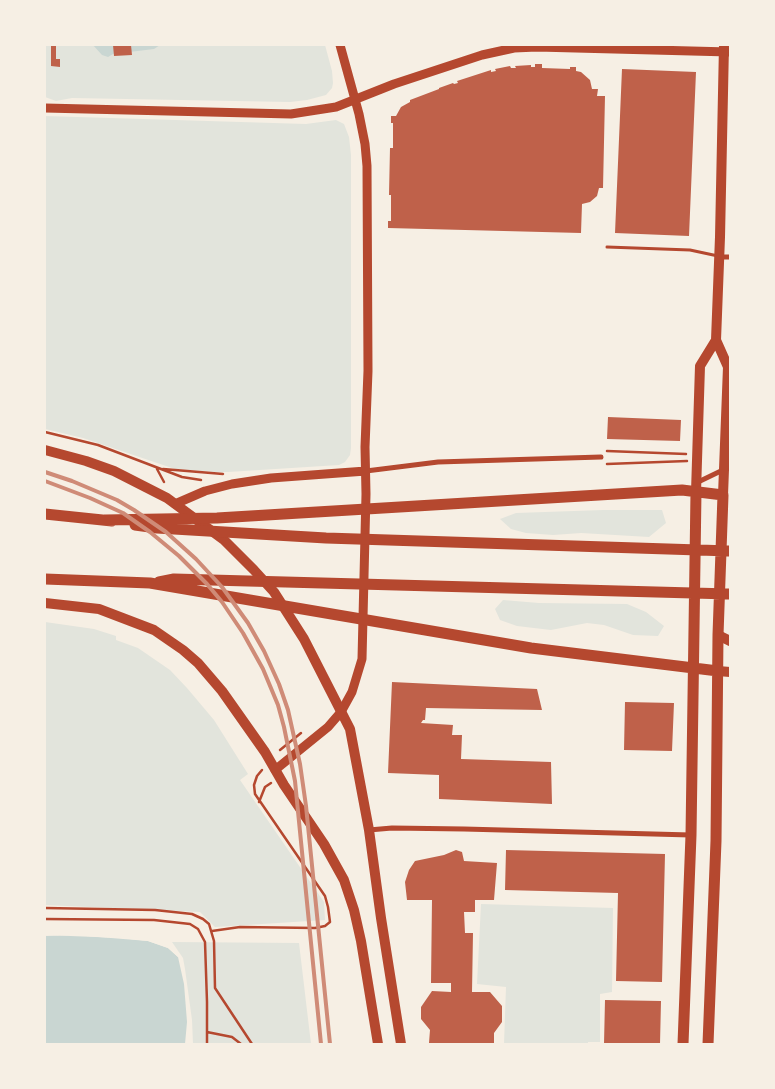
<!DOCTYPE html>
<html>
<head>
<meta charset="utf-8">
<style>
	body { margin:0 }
	#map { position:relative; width:775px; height:1089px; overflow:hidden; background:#f6efe4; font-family:"Public Sans",sans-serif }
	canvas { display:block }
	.frame { position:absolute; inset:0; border:46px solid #f6efe4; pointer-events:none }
</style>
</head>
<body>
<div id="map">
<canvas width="775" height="1089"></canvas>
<div class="frame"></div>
</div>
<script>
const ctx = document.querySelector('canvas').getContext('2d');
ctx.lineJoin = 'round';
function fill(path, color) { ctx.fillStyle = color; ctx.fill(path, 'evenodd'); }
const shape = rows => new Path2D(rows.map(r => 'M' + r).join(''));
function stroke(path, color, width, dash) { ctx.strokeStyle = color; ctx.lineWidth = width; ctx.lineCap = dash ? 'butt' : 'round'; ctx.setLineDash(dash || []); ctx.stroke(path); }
fill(shape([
	[45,45,325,45,332,71,333,83,332,88,326,95,307,100,290,102,72,98,56,101,45,97],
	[45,116,306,124,336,120,344,124,349,137,351,155,351,448,350,455,345,462,339,465,228,472,214,472,175,469,83,438,45,429],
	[603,510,662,510,666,523,649,537,581,533,553,535,526,533,511,529,500,519,516,513],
	[503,600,539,603,627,604,646,612,664,626,658,636,633,635,604,625,587,623,551,630,517,626,500,620,495,609],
	[45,622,94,629,116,636,116,640,138,648,170,670,187,688,214,720,248,774,240,780,324,902,325,920,215,927,200,912,45,905],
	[481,904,613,908,612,992,600,994,600,1042,588,1042,588,1044,504,1044,506,987,477,984],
	[172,942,299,943,311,1044,193,1044,192,1020,185,969,183,958]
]), '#e2e4dc');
fill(shape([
	[93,45,160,45,154,49,113,54,108,57,102,55],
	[74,935,148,941,168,948,178,957,184,984,187,1022,185,1044,45,1044,45,936]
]), '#c9d6d2');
fill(shape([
	[74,933,149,938,169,946,179,954,178,957,168,948,148,941,121,938,45,935]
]), '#f6efe4');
fill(shape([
	[51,45,56,45,56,59,60,59,60,67,51,66],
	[113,45,131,45,132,55,114,56],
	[535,64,542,64,542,68,570,69,570,67,576,67,576,71,581,72,590,80,592,89,598,89,597,96,605,96,603,188,599,188,597,196,590,202,582,204,581,233,388,228,388,221,391,221,391,195,389,195,390,148,393,148,393,123,391,123,391,116,396,116,401,107,410,102,410,100,439,89,439,88,453,83,454,84,458,83,457,81,491,70,491,72,496,71,495,69,510,66,511,68,516,68,515,66,531,65,531,67,535,67],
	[622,69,696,72,689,236,615,233],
	[608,417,681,420,680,441,607,439],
	[392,682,537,689,542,710,426,708,425,720,423,720,421,723,453,725,452,735,462,735,461,759,551,762,552,804,439,799,439,775,388,773],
	[625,702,674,703,672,751,624,750],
	[456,850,462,852,464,861,497,863,494,900,475,900,475,912,464,912,465,933,473,933,472,992,490,992,502,1006,502,1022,494,1033,494,1044,429,1043,430,1030,421,1019,421,1007,432,991,451,992,451,983,431,983,432,900,407,900,405,882,409,870,415,861,444,855],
	[506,850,665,854,662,982,616,981,618,893,505,890],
	[605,1000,661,1001,660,1044,604,1044]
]), '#bf614a');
stroke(shape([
	[45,432,98,445,182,477,201,480],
	[607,451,686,454],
	[607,464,687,461],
	[157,469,164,482],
	[163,469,223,474],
	[280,750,301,733],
	[259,802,265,787,271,783],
	[45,908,155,910,192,914,203,919,209,924,214,941,215,988,252,1044],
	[45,919,154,920,190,924,198,929,205,942,207,1002,207,1044],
	[212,931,240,927,315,928,325,926,330,922,328,907,325,896,255,794,254,785,257,776,262,770],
	[207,1032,232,1037,241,1044]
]), '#b5482f', 2.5);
stroke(shape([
	[607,247,690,250,718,256]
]), '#b5482f', 3);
stroke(shape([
	[719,257,730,257],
	[366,471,438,462,601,457],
	[696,483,725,469,730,468],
	[369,830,392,828,464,829,691,835]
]), '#b5482f', 5);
stroke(shape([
	[45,108,291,114,336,107,394,84,482,55,514,48,537,47,730,52],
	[175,504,205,491,232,484,271,478,366,471],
	[275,770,328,727,341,712,352,692,362,659,366,494,365,447,368,371,367,166,365,144,359,114,340,45]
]), '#b5482f', 9);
stroke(shape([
	[45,450,86,461,114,471,167,498,224,540,254,570,274,592,304,639,350,729,369,830,381,918,401,1044],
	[696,492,700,366,716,340],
	[723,495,728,367,716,340,720,237,724,45],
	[45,603,99,609,154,630,183,650,198,663,222,691,265,752,284,785,324,844,344,880,354,910,361,941,378,1044],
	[718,635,730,641],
	[718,671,730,672]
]), '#b5482f', 10);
stroke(shape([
	[45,514,112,521],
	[105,520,217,518,682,490,723,495,718,635,716,841,708,1044],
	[135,525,157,528,326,538,730,551],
	[45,579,150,583,531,648,718,671],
	[159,582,174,579,730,594],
	[683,1044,691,835,696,492]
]), '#b5482f', 11);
stroke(shape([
	[45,472,72,481,117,500,134,510,166,532,196,559,222,587,248,623,264,651,279,684,288,710,300,764,306,806,330,1044],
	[45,481,90,498,123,513,150,532,179,556,207,584,222,602,243,633,263,669,278,705,284,727,295,781,321,1044]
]), '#cf8b77', 4);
</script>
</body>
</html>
